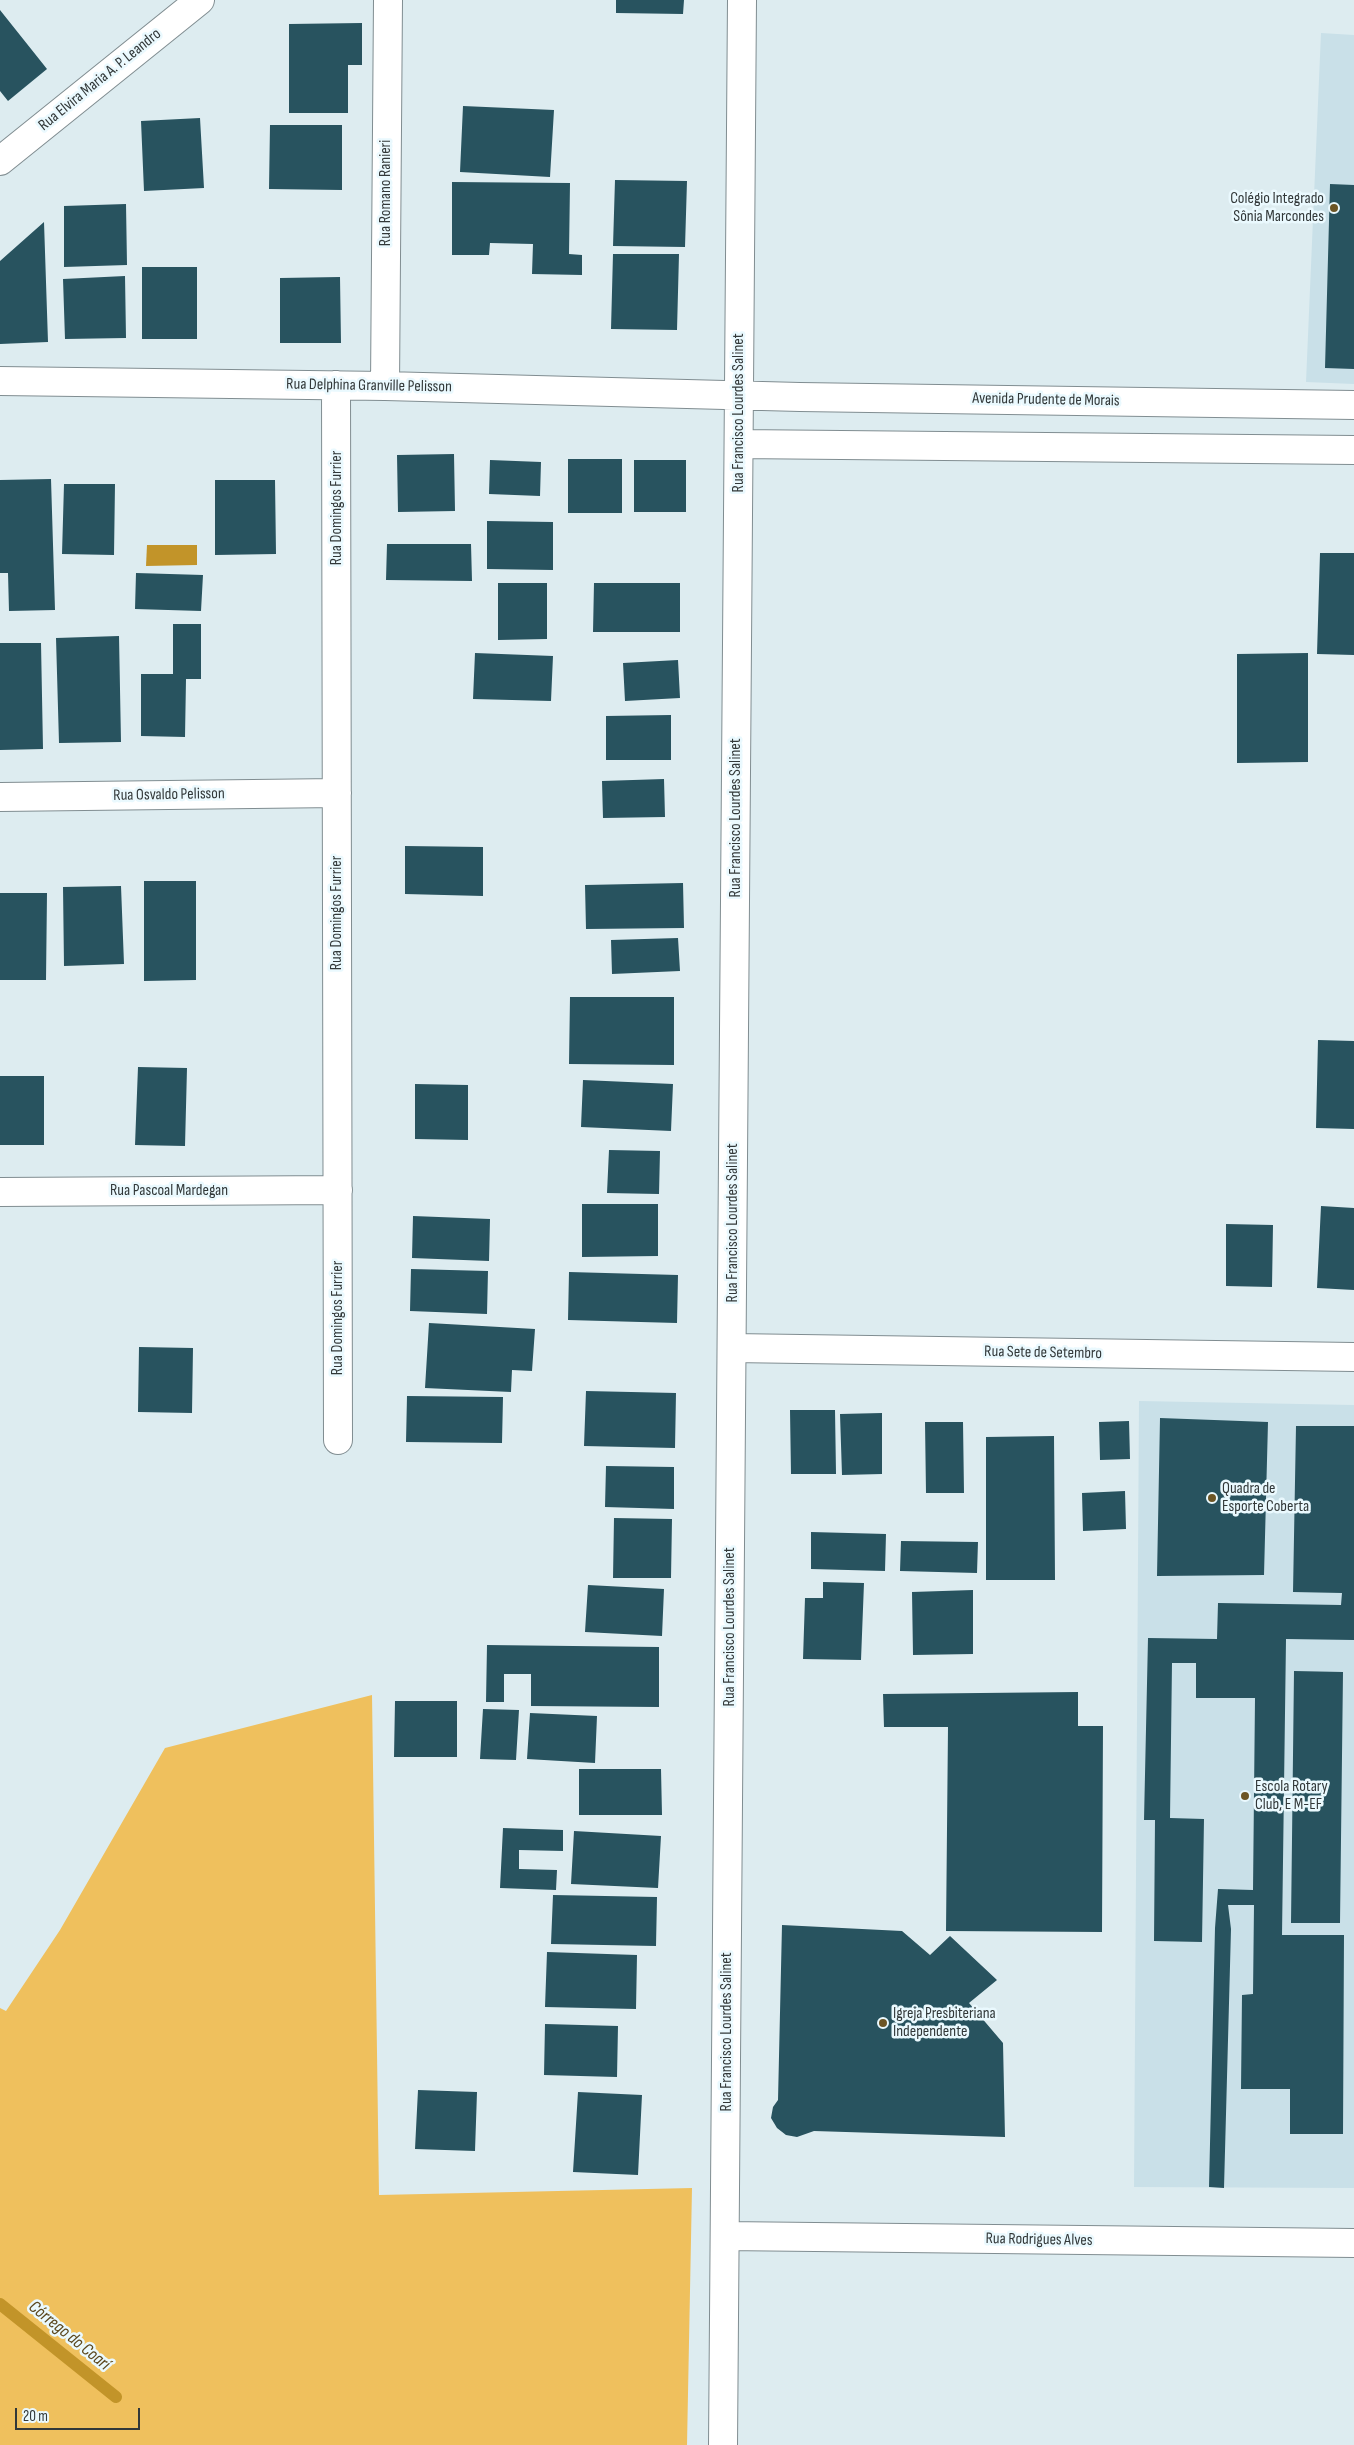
<!DOCTYPE html>
<html>
<head>
<meta charset="utf-8">
<style>
	body { margin:0 }
	#map { position:relative; width:1354px; height:2445px; overflow:hidden; background:#ddecf0; font-family:"Sofia Sans Condensed",sans-serif }
	canvas { display:block }
	.scale { position:absolute; left:15px; top:2408px; width:125px; height:22px; box-sizing:border-box; border:2px solid #323839; border-top:0; padding-left:6px; font-size:15px; line-height:18px; white-space:nowrap; color:#323839; -webkit-text-stroke:4px #eaf9fe; paint-order:stroke }
</style>
</head>
<body>
<div id="map">
<canvas width="1354" height="2445"></canvas>
<div class="scale">20 m</div>
</div>
<script>
const ctx = document.querySelector('canvas').getContext('2d');
ctx.lineJoin = 'round';
function fill(path, color) { ctx.fillStyle = color; ctx.fill(path, 'evenodd'); }
const shape = rows => new Path2D(rows.map(r => 'M' + r).join(''));
function stroke(path, color, width, dash) { ctx.strokeStyle = color; ctx.lineWidth = width; ctx.lineCap = dash ? 'butt' : 'round'; ctx.setLineDash(dash || []); ctx.stroke(path); }
function drawText(font, color, halo, rows, align = 'center') {
  ctx.font = font + ' "Sofia Sans Condensed",sans-serif'; ctx.lineWidth = 5; ctx.setLineDash([]); ctx.textBaseline = 'middle'; ctx.strokeStyle = halo; ctx.fillStyle = color; for (const [text, x, y, turn = 0] of rows) {
    ctx.save(); ctx.translate(x, y); ctx.rotate((+turn || 0) * Math.PI / 180); ctx.textAlign = isNaN(turn) ? turn : align; if (halo) ctx.strokeText(text, 0, 0); ctx.fillText(text, 0, 0); ctx.restore();
  }
}
fill(shape([
	[1321,33,1354,35,1354,384,1306,382],
	[1139,1401,1354,1405,1354,2188,1134,2187]
]), '#c9e0e8');
fill(shape([
	[372,1695,379,2195,692,2188,687,2445,0,2445,0,2008,6,2011,60,1930,165,1748]
]), '#efc05d');
fill(shape([
	[147,545,197,545,197,565,146,566]
]), '#c29429');
stroke(shape([
	[0,2304,116,2397]
]), '#c29429', 12);
fill(shape([
	[616,0,684,0,683,14,616,13],
	[0,10,47,69,8,101,0,91],
	[362,23,362,65,348,65,348,113,289,113,289,24],
	[463,106,554,110,550,177,460,172],
	[200,118,204,188,144,191,141,121],
	[270,125,342,125,342,190,269,189],
	[615,180,687,181,685,247,613,246],
	[452,182,570,183,569,254,582,255,582,275,532,274,533,244,490,243,489,255,452,255],
	[1330,184,1354,185,1354,369,1325,368],
	[126,204,127,265,64,267,64,206],
	[44,222,48,342,0,344,0,261],
	[613,254,679,254,677,330,611,329],
	[142,267,197,267,197,339,142,339],
	[125,276,126,338,65,339,63,279],
	[340,277,341,343,280,343,280,278],
	[454,454,455,511,398,512,397,455],
	[568,459,622,459,622,513,568,513],
	[490,460,541,462,540,496,489,494],
	[634,460,686,460,686,512,634,512],
	[51,479,55,610,9,611,8,573,0,573,0,480],
	[215,480,275,480,276,554,215,555],
	[64,484,115,484,114,555,62,554],
	[487,521,553,522,553,570,487,569],
	[387,544,471,544,472,581,386,580],
	[1320,553,1354,553,1354,655,1317,654],
	[136,573,203,575,201,611,135,609],
	[498,583,547,583,547,639,498,640],
	[594,583,680,583,680,632,593,632],
	[173,624,201,624,201,679,186,679,185,737,141,736,141,674,173,674],
	[119,636,121,742,59,743,56,638],
	[0,643,41,643,43,749,0,750],
	[475,653,553,656,551,701,473,699],
	[1308,653,1308,762,1237,763,1237,654],
	[678,660,680,698,625,701,623,663],
	[671,715,671,760,606,760,606,716],
	[664,779,665,817,603,818,602,781],
	[405,846,483,847,483,896,405,894],
	[144,881,196,881,196,980,144,981],
	[683,883,684,928,586,929,585,885],
	[121,886,124,964,64,966,63,887],
	[0,893,47,893,46,980,0,980],
	[678,938,680,971,612,974,611,940],
	[570,997,674,997,674,1065,569,1064],
	[1318,1040,1354,1041,1354,1129,1316,1128],
	[138,1067,187,1068,185,1146,135,1145],
	[0,1076,44,1076,44,1145,0,1145],
	[583,1080,673,1084,671,1131,581,1127],
	[415,1084,468,1085,468,1140,415,1139],
	[609,1150,660,1151,659,1194,607,1193],
	[582,1204,658,1204,658,1256,582,1257],
	[1321,1206,1354,1208,1354,1290,1317,1288],
	[413,1216,490,1219,489,1261,412,1258],
	[1226,1224,1273,1225,1272,1287,1226,1286],
	[411,1269,488,1271,487,1314,410,1311],
	[569,1272,678,1275,677,1323,568,1320],
	[429,1323,535,1329,532,1371,512,1370,511,1392,425,1388],
	[139,1347,193,1348,192,1413,138,1412],
	[586,1391,676,1393,675,1448,584,1446],
	[407,1396,503,1397,502,1443,406,1442],
	[790,1410,835,1410,836,1474,791,1474],
	[882,1413,882,1474,842,1475,840,1414],
	[1160,1418,1268,1422,1264,1575,1157,1576],
	[1129,1421,1130,1459,1100,1460,1099,1422],
	[925,1422,963,1422,964,1493,926,1493],
	[1296,1426,1354,1426,1354,1640,1286,1639,1282,1935,1344,1935,1343,2134,1290,2134,1290,2089,1241,2089,1242,1995,1253,1994,1254,1905,1228,1905,1231,1929,1224,2188,1209,2187,1215,1928,1218,1889,1253,1890,1255,1698,1196,1698,1196,1663,1172,1663,1170,1818,1204,1819,1202,1942,1154,1941,1155,1820,1144,1820,1148,1638,1217,1639,1218,1603,1341,1605,1342,1593,1293,1592],
	[1054,1436,1055,1580,986,1580,986,1437],
	[606,1466,674,1467,674,1509,605,1507],
	[1125,1491,1126,1529,1083,1531,1082,1493],
	[614,1518,672,1519,671,1578,613,1578],
	[811,1532,886,1534,885,1571,811,1569],
	[901,1541,978,1542,977,1573,900,1571],
	[823,1582,864,1583,861,1660,803,1659,805,1598,823,1598],
	[588,1585,664,1589,662,1636,585,1632],
	[973,1590,973,1654,913,1655,912,1592],
	[487,1645,659,1647,659,1707,531,1706,531,1674,504,1674,504,1702,486,1702],
	[1294,1671,1343,1672,1340,1923,1291,1923],
	[1078,1692,1078,1726,1103,1726,1102,1932,946,1931,948,1727,884,1727,883,1694],
	[395,1701,457,1701,457,1757,394,1757],
	[483,1709,519,1710,516,1760,480,1759],
	[530,1713,597,1716,595,1763,527,1759],
	[579,1769,661,1769,662,1815,579,1815],
	[503,1828,563,1830,563,1851,519,1850,519,1869,557,1870,556,1890,500,1888],
	[574,1831,661,1836,658,1888,571,1884],
	[553,1895,657,1897,656,1946,551,1944],
	[782,1925,902,1931,930,1955,950,1936,997,1980,969,2003,1003,2043,1005,2137,814,2131,797,2137,786,2135,777,2128,771,2118,773,2107,778,2100],
	[547,1952,637,1955,636,2009,545,2007],
	[545,2024,618,2026,617,2077,544,2075],
	[418,2090,477,2092,475,2151,415,2149],
	[578,2092,642,2095,638,2175,573,2172]
]), '#28535f');
const street = shape([
	[0,161,200,0],
	[0,381,385,386,800,397,1354,405],
	[336,385,338,1440],
	[385,386,388,0],
	[739,444,1354,450],
	[0,797,337,793],
	[0,1192,338,1190],
	[732,1348,1354,1357],
	[725,2236,1354,2243],
	[723,2445,742,0]
]);
stroke(street, '#808d91', 30);
stroke(street, '#fff', 28);
for (const [x, y, r, color] of [
	[1334,208,5,"#6c5525"],
	[1212,1498,5,"#6c5525"],
	[1245,1796,5,"#6c5525"],
	[883,2023,5,"#6c5525"]
]) { const dot = new Path2D(); dot.arc(x, y, r, 0, 2 * Math.PI); ctx.fillStyle = color; ctx.fill(dot); stroke(dot, '#eaf9fe', 2); }
drawText('16px', '#323839', '#eaf9fe', [
	["Rua Elvira Maria A. P. Leandro",100,80,-39],
	["Rua Romano Ranieri",386,193,-90],
	["Rua Delphina Granville Pelisson",369,386,1],
	["Avenida Prudente de Morais",1046,400,1],
	["Rua Francisco Lourdes Salinet",739,413,-90],
	["Rua Domingos Furrier",337,508,-90],
	["Rua Osvaldo Pelisson",169,795,-1],
	["Rua Francisco Lourdes Salinet",736,818,-90],
	["Rua Domingos Furrier",337,913,-90],
	["Rua Pascoal Mardegan",169,1191],
	["Rua Francisco Lourdes Salinet",733,1223,-90],
	["Rua Domingos Furrier",338,1318,-90],
	["Rua Sete de Setembro",1043,1353,1],
	["Rua Francisco Lourdes Salinet",730,1627,-90],
	["Rua Francisco Lourdes Salinet",727,2032,-90],
	["Rua Rodrigues Alves",1039,2240,1]
]);
drawText('16px', '#323839', '#eaf9fe', [
	["Colégio Integrado",1324,199,"right"],
	["Sônia Marcondes",1324,217,"right"],
	["Quadra de",1222,1489],
	["Esporte Coberta",1222,1507],
	["Escola Rotary",1255,1787],
	["Club, E M-EF",1255,1805],
	["Igreja Presbiteriana",893,2014],
	["Independente",893,2032]
], 'left');
drawText('italic 18px', '#5c481f', '#eaf9fe', [
	["Córrego do Coarí",69,2336,39]
]);
</script>
</body>
</html>
